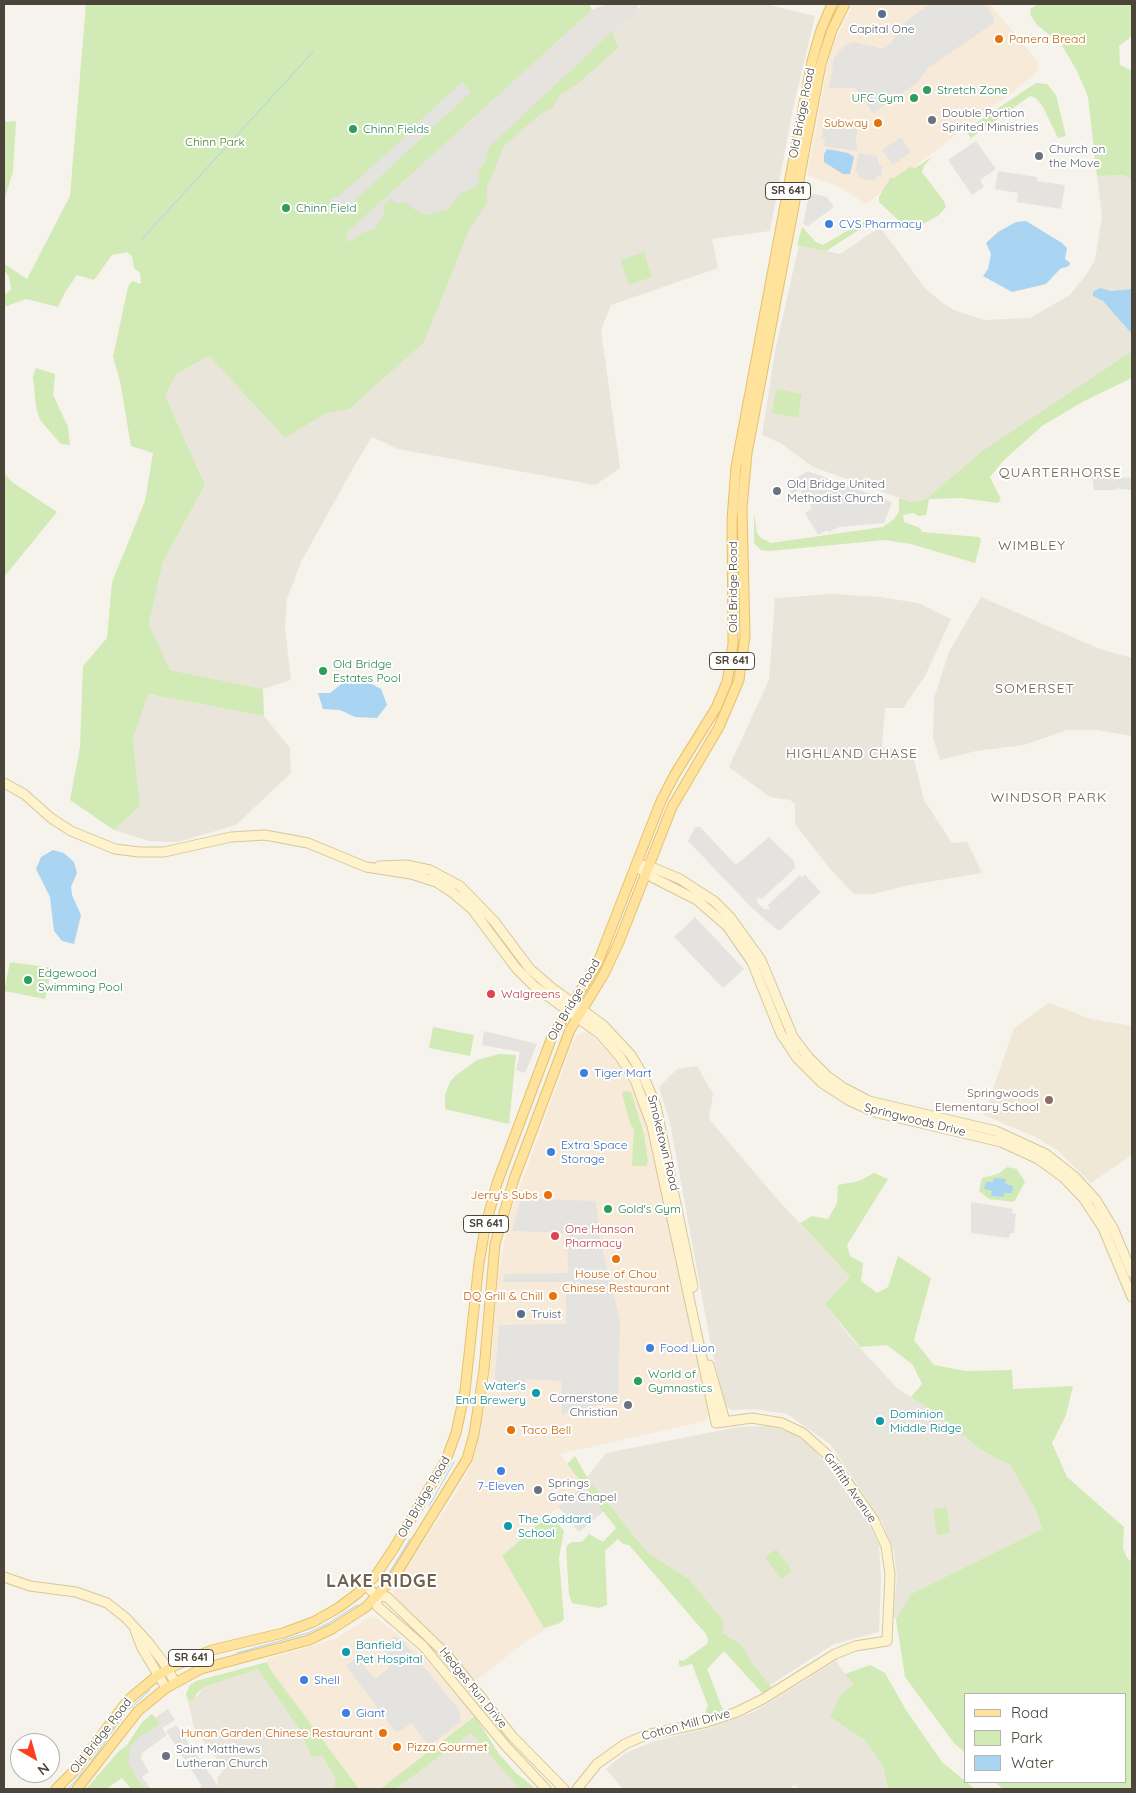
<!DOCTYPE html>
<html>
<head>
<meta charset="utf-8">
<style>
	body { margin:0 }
	#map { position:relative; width:1136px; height:1793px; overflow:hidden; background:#f6f3ec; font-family:Quicksand,sans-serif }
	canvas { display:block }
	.frame { position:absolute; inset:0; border:5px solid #4b4439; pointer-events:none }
	.legend { position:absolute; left:964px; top:1693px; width:162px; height:90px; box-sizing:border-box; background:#fff; border:1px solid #b7b4b0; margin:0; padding:6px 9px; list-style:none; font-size:15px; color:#4b4439 }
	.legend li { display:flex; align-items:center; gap:10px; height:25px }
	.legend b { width:25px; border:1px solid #b7b4b0 }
	.north { position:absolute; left:10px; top:1733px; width:50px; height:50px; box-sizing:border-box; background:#fff; border:1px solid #b7b4b0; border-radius:50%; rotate:142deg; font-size:14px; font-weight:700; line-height:20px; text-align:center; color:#4b4439 }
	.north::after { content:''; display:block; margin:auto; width:18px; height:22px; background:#fc3f1d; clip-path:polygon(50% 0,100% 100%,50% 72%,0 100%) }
</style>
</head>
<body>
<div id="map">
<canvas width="1136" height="1793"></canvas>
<div class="frame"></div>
<ul class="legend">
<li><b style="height:6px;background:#ffe39c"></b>Road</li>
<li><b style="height:14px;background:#d2eab5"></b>Park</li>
<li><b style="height:14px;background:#a9d4f2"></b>Water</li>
</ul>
<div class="north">N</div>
</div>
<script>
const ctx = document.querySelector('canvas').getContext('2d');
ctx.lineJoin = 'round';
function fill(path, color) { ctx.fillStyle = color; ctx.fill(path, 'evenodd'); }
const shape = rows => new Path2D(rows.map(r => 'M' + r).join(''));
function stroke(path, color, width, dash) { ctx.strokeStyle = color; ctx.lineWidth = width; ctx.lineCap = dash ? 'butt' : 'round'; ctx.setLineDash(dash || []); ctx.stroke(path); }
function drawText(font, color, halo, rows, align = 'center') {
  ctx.font = font + ' Quicksand,sans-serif'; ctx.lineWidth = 4; ctx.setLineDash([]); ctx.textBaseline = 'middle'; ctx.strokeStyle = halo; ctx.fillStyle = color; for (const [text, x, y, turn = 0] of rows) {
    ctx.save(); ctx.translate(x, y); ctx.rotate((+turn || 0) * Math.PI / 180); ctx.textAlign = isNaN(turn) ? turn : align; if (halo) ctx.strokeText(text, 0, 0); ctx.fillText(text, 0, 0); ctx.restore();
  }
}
fill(shape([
	[643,4,765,4,815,16,792,113,770,231,712,239,718,268,611,305,601,330,620,468,595,485,398,449,372,437,353,468,301,562,287,599,285,628,291,680,263,689,170,670,149,624,163,562,205,485,165,395,177,374,209,356,285,438,325,414,349,409,498,146,604,46,615,30],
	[1123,175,1132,179,1132,351,982,451,926,499,911,502,813,467,780,443,762,435,775,351,799,245,840,254,880,227,925,288,940,301,954,310,984,320,1030,318,1070,295,1086,275,1095,260,1102,216,1097,176],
	[833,594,880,597,918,603,951,619,925,676,903,708,885,708,882,747,912,751,924,800,952,843,967,842,982,873,909,885,873,894,854,894,831,870,795,824,795,804,790,800,770,797,729,767,769,680,775,598],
	[981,597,1100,649,1132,658,1132,736,1097,730,1067,730,1024,745,976,751,940,760,933,738,934,698,949,652],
	[147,694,264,716,290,748,291,773,236,825,178,842,149,841,114,830,140,806,133,739],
	[697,1066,713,1094,709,1119,778,1200,850,1277,825,1304,850,1337,897,1388,943,1418,981,1450,1010,1465,1036,1510,1042,1529,911,1594,896,1619,893,1616,897,1577,894,1552,882,1521,830,1444,787,1414,754,1409,733,1410,726,1407,712,1351,670,1123,659,1087,677,1069],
	[768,1426,791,1432,809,1444,828,1466,868,1522,879,1545,881,1578,879,1632,834,1644,764,1689,720,1639,724,1621,689,1579,647,1552,587,1477,606,1453,738,1427],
	[836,1661,853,1685,841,1694,830,1717,866,1741,883,1766,888,1789,800,1789,794,1785,790,1789,623,1789,606,1769,625,1753,655,1741,709,1728,754,1712],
	[258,1669,297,1726,312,1757,322,1756,335,1777,335,1789,219,1789,217,1779,224,1769,194,1728,188,1701,194,1700,204,1687],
	[471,1733,519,1789,396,1789]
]), '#eae5da');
fill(shape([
	[853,4,990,4,1039,63,1038,70,1033,76,866,204,840,187,807,175,829,58,836,38],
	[585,1032,590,1034,610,1054,626,1076,642,1111,660,1181,710,1414,705,1421,560,1454,583,1486,502,1556,545,1630,529,1639,476,1680,472,1678,446,1649,399,1604,394,1597,393,1587,452,1499,472,1464,489,1384,498,1276,510,1214,572,1044,578,1034],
	[372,1616,377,1618,419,1652,475,1716,380,1789,359,1789,270,1669,267,1659,335,1639]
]), '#f7ead8');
fill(shape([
	[606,4,638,4,637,11,615,30,604,46,498,146,469,230,349,242,346,235,349,231,560,39,583,18,583,14],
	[583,1486,604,1511,579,1532,558,1507]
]), '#e6e2dd');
fill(shape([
	[1049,1003,1091,1019,1132,1026,1132,1155,1091,1183,1057,1150,1035,1137,984,1115,1014,1028]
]), '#efe8d6');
fill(shape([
	[86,4,589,4,592,10,349,231,346,235,349,242,364,232,376,228,385,211,383,206,390,199,397,204,404,202,418,212,428,215,448,209,460,194,475,187,479,182,478,171,485,162,489,147,612,32,618,48,576,85,560,95,553,107,539,115,504,146,487,188,487,203,469,230,424,342,349,409,325,414,285,438,209,356,177,374,165,395,205,485,163,562,149,624,170,670,263,689,264,716,148,694,133,739,140,806,114,830,70,800,80,747,83,666,107,638,112,582,145,501,153,453,131,446,120,381,113,357,128,287,132,281,141,284,140,273,134,268,132,256,127,252,112,255,94,280,77,275,65,292,58,307,26,299,4,307,4,296,11,289,9,277,4,270,4,264,27,279,70,196],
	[1039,4,1132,4,1132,36,1119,46,1120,65,1132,71,1132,179,1123,175,1097,176,1088,97,1077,71,1061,44,1037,25,1031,16,1030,9],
	[1036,83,1047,84,1056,95,1066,136,1058,138,1043,107,1036,98,1030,96,971,138,965,130],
	[16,121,13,171,4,201,4,122],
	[932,157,924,166,922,172,944,201,946,207,938,216,910,231,879,202,879,197,891,177,893,179,910,167,915,168],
	[866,220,870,223,826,251,797,245,802,227,816,242,823,245],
	[644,252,652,277,629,285,621,260],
	[1132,351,1132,378,1084,401,1042,426,1003,461,990,477,1001,499,998,503,961,498,929,499,926,515,918,516,914,513,903,515,904,522,920,528,922,532,979,537,981,541,975,563,911,544,885,540,769,551,761,550,754,543,754,512,757,533,761,538,771,543,883,527,894,519,899,512,899,498,911,502,926,499,982,451],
	[36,368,55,374,53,395,68,427,70,445,61,444,40,420,36,407,33,376],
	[776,389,802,394,798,418,772,413],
	[4,473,12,482,57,512,4,577],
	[10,962,52,968,45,999,4,991],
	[433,1027,474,1035,470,1056,429,1048],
	[499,1054,516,1055,509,1124,445,1109,445,1095,450,1082,455,1076,477,1060],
	[625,1091,631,1092,644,1134,648,1161,646,1166,632,1166,634,1128,631,1126,622,1093],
	[1007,1167,1017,1169,1025,1182,1014,1202,989,1199,979,1191,982,1178,998,1174],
	[874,1173,888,1179,847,1245,850,1256,863,1263,861,1281,877,1293,888,1287,898,1256,931,1278,914,1340,934,1365,966,1371,1012,1370,1013,1389,1073,1386,1066,1415,1052,1443,1067,1477,1124,1527,1123,1548,1127,1558,1132,1562,1132,1789,1003,1789,995,1782,1125,1782,1125,1694,965,1694,965,1753,954,1743,905,1677,896,1619,911,1594,1042,1529,1036,1510,1010,1465,981,1450,943,1418,911,1397,922,1384,913,1365,887,1345,860,1347,825,1304,850,1277,800,1223,812,1216,828,1219,837,1203,838,1185,859,1181],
	[575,1456,587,1477,647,1552,689,1579,724,1621,722,1633,741,1645,754,1666,772,1688,763,1694,724,1651,707,1669,723,1710,721,1713,706,1717,704,1715,708,1706,692,1664,680,1667,679,1664,679,1660,683,1661,707,1644,708,1640,706,1634,629,1545,623,1544,618,1539,605,1551,607,1605,599,1608,572,1603,569,1595,566,1549,568,1544,573,1542,582,1542,589,1534,603,1542,616,1528,567,1464],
	[947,1507,950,1533,937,1535,933,1509],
	[550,1514,564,1531,559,1558,564,1619,560,1623,544,1628,502,1556],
	[776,1549,792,1571,781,1579,765,1557],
	[267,1662,270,1669,359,1789,335,1789,335,1777,322,1756,312,1757,297,1726,258,1669,204,1687,197,1693,194,1700,188,1701,186,1694,190,1685,196,1681],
	[870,1665,885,1673,906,1710,942,1762,975,1789,888,1789,883,1766,866,1741,830,1717,841,1694,853,1685,845,1674],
	[152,1714,161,1724,138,1738,134,1773,146,1789,131,1789,122,1778,106,1789,86,1789,118,1752,127,1745,142,1722],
	[475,1716,499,1754,516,1773,536,1789,519,1789,471,1733,396,1789,380,1789]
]), '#d2eab5');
fill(shape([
	[930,4,985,4,994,18,994,23,928,68,918,82,873,113,855,88,829,88,834,58,845,45,854,42,883,49,892,42,899,28,910,18],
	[462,82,471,92,347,208,341,217,332,208,330,199,338,197,414,129,413,127],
	[824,122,858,128,856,140,857,151,824,146,825,139,821,138],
	[901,137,911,152,893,165,882,150],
	[976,141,996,169,980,180,984,187,972,195,948,160],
	[859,153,877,156,879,165,883,166,881,176,877,176,875,181,858,178,859,174,855,172],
	[998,171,1037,177,1037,181,1065,185,1061,209,1017,202,1018,193,995,189],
	[814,194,827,197,834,207,808,226,803,224,809,196],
	[808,471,892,502,884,523,839,527,829,532,827,530,818,535,805,513,812,508,800,490,792,494,786,484],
	[1092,476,1118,477,1119,480,1120,477,1132,478,1132,490,1119,489,1119,486,1116,490,1094,490],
	[695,827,700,827,736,865,769,837,794,861,795,868,762,899,758,897,757,902,764,909,770,909,768,905,800,875,802,877,805,875,821,892,779,931,753,909,688,841],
	[695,917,744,969,723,988,674,937],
	[484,1031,537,1044,525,1073,516,1070,520,1052,482,1045],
	[521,1198,596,1201,600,1239,620,1321,618,1400,562,1414,561,1381,526,1379,525,1390,494,1388,499,1325,566,1324,566,1282,503,1282,505,1274,568,1273,567,1233,512,1231],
	[971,1202,1013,1209,1012,1213,1016,1214,1014,1233,1010,1233,1009,1238,971,1233],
	[395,1636,402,1640,459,1710,461,1722,429,1746,411,1723,399,1732,395,1731,346,1666,357,1658,375,1679,389,1668,388,1655,382,1647],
	[168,1709,175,1720,162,1728,167,1735,142,1753,141,1758,149,1772,142,1777,151,1789,146,1789,128,1764,130,1747,138,1738,160,1724,156,1717],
	[176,1725,219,1787,216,1789,198,1789,202,1786,166,1731]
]), '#e5e3e0');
fill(shape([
	[827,149,848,153,854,157,850,174,843,174,824,162,824,154],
	[1026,221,1062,243,1067,248,1065,259,1070,263,1069,266,1060,269,1046,284,1012,292,983,276,988,269,991,254,986,243,998,232,1016,222],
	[1100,288,1111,291,1132,289,1132,334,1103,301,1093,296,1093,292],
	[356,680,370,683,381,689,387,705,377,718,355,717,340,710,323,709,318,693,330,693,344,682],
	[53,850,64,853,74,862,77,873,71,887,72,895,81,915,74,944,62,941,54,931,50,897,36,869,41,857],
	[994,1178,1006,1179,1005,1184,1013,1186,1012,1193,1004,1193,1004,1197,991,1196,992,1191,984,1189,986,1182,993,1182]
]), '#a9d4f2');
stroke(shape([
	[142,239,313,52],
	[429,1506,454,1462],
	[386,1578,410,1539],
	[237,1653,308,1633,329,1623,357,1605],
	[68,1789,89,1765,125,1713,150,1690]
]), '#a9d4f2', 1);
const secondary = shape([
	[4,783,24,794,51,818,71,831,115,849,139,852,164,852,231,837,265,835,308,843,366,867,411,874,436,882,453,893,472,909,516,968,534,986,600,1034,620,1057,635,1080,652,1126,716,1423,752,1418,782,1423,803,1433,831,1458,874,1520,886,1546,890,1574,887,1641,855,1646,835,1654,763,1699,737,1712,707,1722,646,1735,625,1744,597,1764,577,1789],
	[636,865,646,874,697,900,727,926,752,962,781,1034,797,1058,822,1083,848,1100,874,1112,1001,1142,1038,1159,1063,1177,1084,1199,1103,1228,1132,1297],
	[642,865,649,866,680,879,714,901,730,917,761,960,793,1037,809,1058,827,1076,844,1088,869,1101,996,1131,1046,1154,1075,1177,1096,1200,1113,1228,1132,1273],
	[379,866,406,865,430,870,460,886,494,921,530,969,552,988,603,1025,631,1055,643,1075,656,1106,693,1287],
	[709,1365,725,1421],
	[4,1577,30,1586,76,1592,107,1603,126,1618,148,1642,164,1663,175,1682],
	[366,1586,377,1596,387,1597,447,1655,513,1737,564,1789],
	[377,1596,377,1606,423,1646,504,1744,546,1789],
	[135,1630,142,1648,166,1688]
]);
const primary = shape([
	[56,1789,77,1768,128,1700,158,1675,176,1665,212,1650,283,1633,313,1622,338,1608,358,1593,376,1575,394,1548,446,1460,456,1433,465,1391,479,1263,485,1228,497,1183,552,1037,598,962,661,801,675,774,716,708,727,682,733,644,732,520,736,467,812,61,821,30,832,4],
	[77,1789,138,1711,166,1688,201,1669,309,1640,332,1629,366,1607,394,1577,467,1459,474,1434,484,1370,495,1244,514,1179,570,1030,604,974,619,942,672,807,719,727,739,680,745,636,742,508,747,453,821,64,832,30,845,4]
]);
stroke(secondary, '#d6c79b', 11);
stroke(primary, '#e6c16a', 11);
stroke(secondary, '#fff3cd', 9);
stroke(primary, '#ffe39c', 9);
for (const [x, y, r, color] of [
	[882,14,5,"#5c6f8a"],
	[999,39,5,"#e8710a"],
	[927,90,5,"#2e9e5b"],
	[914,98,5,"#2e9e5b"],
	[932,120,5,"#6b7280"],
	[878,123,5,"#e8710a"],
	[353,129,5,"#2e9e5b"],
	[1039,156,5,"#6b7280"],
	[286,208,5,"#2e9e5b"],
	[829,224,5,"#3f7fe0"],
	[777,491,5,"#6b7280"],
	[323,671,5,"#2e9e5b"],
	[28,980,5,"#2e9e5b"],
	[491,994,5,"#e0444e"],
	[584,1073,5,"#3f7fe0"],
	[1049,1100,5,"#8d6e63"],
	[551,1152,5,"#3f7fe0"],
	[548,1195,5,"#e8710a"],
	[608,1209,5,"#2e9e5b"],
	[555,1236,5,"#e0444e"],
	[616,1259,5,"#e8710a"],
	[553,1296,5,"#e8710a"],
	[521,1314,5,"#5c6f8a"],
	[650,1348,5,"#3f7fe0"],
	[638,1381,5,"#2e9e5b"],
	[536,1393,5,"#0f9aa8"],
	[628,1405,5,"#6b7280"],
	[880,1421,5,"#0f9aa8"],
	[511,1430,5,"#e8710a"],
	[501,1471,5,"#3f7fe0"],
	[538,1490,5,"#6b7280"],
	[508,1526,5,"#0f9aa8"],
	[346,1652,5,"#0f9aa8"],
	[304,1680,5,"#3f7fe0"],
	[346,1713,5,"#3f7fe0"],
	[383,1733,5,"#e8710a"],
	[397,1747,5,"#e8710a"],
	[166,1756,5,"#6b7280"]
]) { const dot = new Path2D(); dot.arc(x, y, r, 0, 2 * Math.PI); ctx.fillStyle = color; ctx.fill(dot); stroke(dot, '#fff', 2); }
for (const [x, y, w] of [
	[788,191,45],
	[732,661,45],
	[486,1224,45],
	[191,1658,45]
]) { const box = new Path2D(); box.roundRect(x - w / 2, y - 8.5, w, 17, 4); ctx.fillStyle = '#fff'; ctx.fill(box); stroke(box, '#4b4439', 1); }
drawText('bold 11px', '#4b4439', null, [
	["SR 641",788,191],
	["SR 641",732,661],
	["SR 641",486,1224],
	["SR 641",191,1658]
]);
drawText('12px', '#4e5e75', '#fff', [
	["Capital One",882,29],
	["Truist",531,1314,"left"]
]);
drawText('12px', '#c56008', '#fff', [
	["Panera Bread",1009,39,"left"],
	["Subway",868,123],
	["Jerry's Subs",538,1195],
	["House of Chou",616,1274,"center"],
	["Chinese Restaurant",616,1288,"center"],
	["DQ Grill & Chill",543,1296],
	["Taco Bell",521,1430,"left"],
	["Hunan Garden Chinese Restaurant",373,1733],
	["Pizza Gourmet",407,1747,"left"]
], 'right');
drawText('12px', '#27864d', '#fff', [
	["Stretch Zone",937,90],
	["UFC Gym",904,98,"right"],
	["Chinn Fields",363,129],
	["Chinn Field",296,208],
	["Old Bridge",333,664],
	["Estates Pool",333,678],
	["Edgewood",38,973],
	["Swimming Pool",38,987],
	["Gold's Gym",618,1209],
	["World of",648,1374],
	["Gymnastics",648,1388]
], 'left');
drawText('12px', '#4b4439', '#fff', [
	["Old Bridge Road",802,113,-79],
	["Old Bridge Road",733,587,-90],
	["Old Bridge Road",574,1000,-60],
	["Springwoods Drive",915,1120,14],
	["Smoketown Road",663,1143,76],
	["Griffith Avenue",850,1488,55],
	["Old Bridge Road",424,1497,-60],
	["Hedges Run Drive",473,1688,51],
	["Cotton Mill Drive",686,1725,-15],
	["Old Bridge Road",101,1736,-52]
]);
drawText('12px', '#5b616d', '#fff', [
	["Double Portion",942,113],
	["Spirited Ministries",942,127],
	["Church on",1049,149],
	["the Move",1049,163],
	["Old Bridge United",787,484],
	["Methodist Church",787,498],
	["Cornerstone",618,1398,"right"],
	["Christian",618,1412,"right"],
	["Springs",548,1483],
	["Gate Chapel",548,1497],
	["Saint Matthews",176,1749],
	["Lutheran Church",176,1763]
], 'left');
drawText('12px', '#4a7f2a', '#fff', [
	["Chinn Park",215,142]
]);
drawText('12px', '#366cbe', '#fff', [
	["CVS Pharmacy",839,224],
	["Tiger Mart",594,1073],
	["Extra Space",561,1145],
	["Storage",561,1159],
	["Food Lion",660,1348],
	["7-Eleven",501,1486,"center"],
	["Shell",314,1680],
	["Giant",356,1713]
], 'left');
drawText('12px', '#be3a42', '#fff', [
	["Walgreens",501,994],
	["One Hanson",565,1229],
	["Pharmacy",565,1243]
], 'left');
drawText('12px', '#785e54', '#fff', [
	["Springwoods",1039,1093],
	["Elementary School",1039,1107]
], 'right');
drawText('12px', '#0d838f', '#fff', [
	["Water's",526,1386,"right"],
	["End Brewery",526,1400,"right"],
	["Dominion",890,1414],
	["Middle Ridge",890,1428],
	["The Goddard",518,1519],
	["School",518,1533],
	["Banfield",356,1645],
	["Pet Hospital",356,1659]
], 'left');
ctx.letterSpacing = '1px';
drawText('14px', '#6e6250', '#fff', [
	["QUARTERHORSE",1060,473],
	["WIMBLEY",1032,546],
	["SOMERSET",1035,689],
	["HIGHLAND CHASE",852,754],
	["WINDSOR PARK",1049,798]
]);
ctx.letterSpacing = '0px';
ctx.letterSpacing = '1px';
drawText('bold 18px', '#6e6250', '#fff', [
	["LAKE RIDGE",382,1582]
]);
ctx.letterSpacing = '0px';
</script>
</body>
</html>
